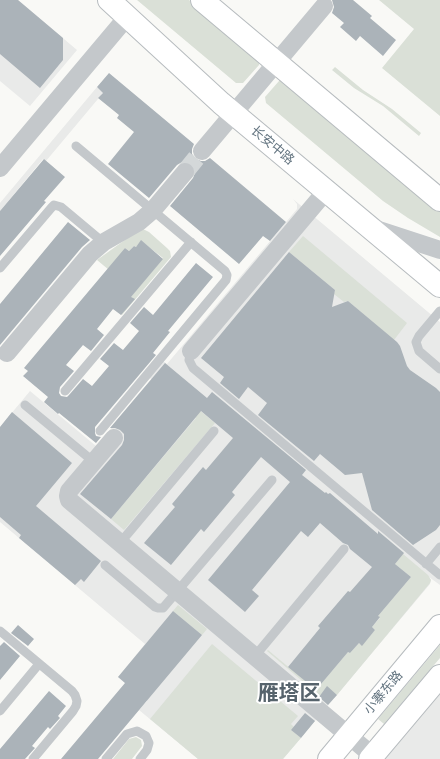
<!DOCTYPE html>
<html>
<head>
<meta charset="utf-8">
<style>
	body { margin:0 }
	canvas { display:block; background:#f9f9f6 }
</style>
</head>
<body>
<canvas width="440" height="759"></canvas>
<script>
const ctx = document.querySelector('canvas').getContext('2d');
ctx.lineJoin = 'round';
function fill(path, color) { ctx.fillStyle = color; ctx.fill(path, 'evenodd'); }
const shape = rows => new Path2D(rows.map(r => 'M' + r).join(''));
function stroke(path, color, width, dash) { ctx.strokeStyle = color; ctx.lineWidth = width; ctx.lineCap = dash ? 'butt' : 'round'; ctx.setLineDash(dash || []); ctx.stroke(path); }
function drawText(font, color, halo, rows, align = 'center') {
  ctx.font = font + ' "Sofia Sans Condensed","Noto Sans SC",sans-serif'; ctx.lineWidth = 4; ctx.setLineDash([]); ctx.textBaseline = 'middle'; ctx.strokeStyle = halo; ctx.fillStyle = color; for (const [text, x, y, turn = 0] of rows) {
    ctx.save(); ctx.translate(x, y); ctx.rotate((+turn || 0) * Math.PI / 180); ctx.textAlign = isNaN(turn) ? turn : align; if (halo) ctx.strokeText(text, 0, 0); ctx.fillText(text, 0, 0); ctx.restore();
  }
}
fill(shape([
	[0,0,18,0,77,50,30,106,0,81],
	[97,87,103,93,46,161,43,159,0,211,0,203],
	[293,199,440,322,440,585,429,577,431,580,430,584,283,759,198,759,139,710,147,701,118,677,145,644,0,522,0,427,30,391,96,446,152,380,149,377,163,361,167,364,297,209,297,204],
	[440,693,440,759,385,759]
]), '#e9eae9');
fill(shape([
	[137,0,189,0,258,58,259,62,259,65,243,83,236,83],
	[379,0,440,0,440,116,382,68,414,29],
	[335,67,363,90,392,109,421,133,419,136,383,106,354,88,332,70],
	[282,79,440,211,440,237,408,218,383,201,266,103,265,97,279,81],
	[143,229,149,232,167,248,170,251,171,257,122,315,118,312,163,258,141,241,136,247,134,246,129,251,125,248,115,275,97,260,136,232],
	[303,236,407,323,394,340,348,301,344,302,334,294,335,290,289,252],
	[198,409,215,423,124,530,111,519,196,418,193,415],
	[403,554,428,575,431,580,430,583,337,695,327,687,320,696,267,651,268,650,316,690,348,652,350,653,359,643,362,645,375,630,372,627,380,618,378,616,411,577,395,564],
	[178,605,207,629,202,635,173,611],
	[212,644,298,716,291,724,294,727,291,730,301,738,283,759,198,759,150,719],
	[440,645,440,658,384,724,378,719],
	[136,737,141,740,142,746,132,759,113,759,129,739]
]), '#dae0d7');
fill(shape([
	[0,0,18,0,63,38,63,60,40,88,0,54],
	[332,0,353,0,372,16,370,18,396,40,383,56,360,36,356,41,340,27,344,23,332,13,334,7],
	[109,73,194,144,192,149,192,154,196,159,201,161,205,161,210,158,286,222,270,241,263,236,239,264,170,206,193,178,195,173,195,169,191,164,186,162,182,162,177,165,149,198,108,164,134,132,117,118,119,115,98,98,103,93,97,87],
	[44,159,65,177,44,201,46,202,0,256,0,211],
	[68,222,90,240,82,247,0,345,0,304],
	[141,240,163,259,131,297,135,299,121,315,113,309,97,329,104,335,91,351,83,345,66,365,74,371,60,387,59,393,61,396,67,397,69,395,83,379,92,386,109,366,100,359,114,343,123,350,139,331,130,323,144,307,153,315,196,263,213,277,168,331,170,332,153,353,156,355,95,427,95,433,96,436,101,437,96,443,59,413,58,414,44,402,48,397,23,376,28,371,24,368,125,248,129,251,134,246,136,247],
	[289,252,335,290,332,307,348,301,397,342,400,346,407,366,410,370,436,388,440,392,440,525,436,530,413,545,372,510,362,473,345,475,320,454,314,461,258,415,267,403,248,387,239,399,220,383,224,377,201,358],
	[165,363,207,398,212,392,306,470,302,475,325,493,326,492,328,494,330,493,378,534,378,531,404,553,395,564,411,577,378,616,380,617,372,627,375,630,362,646,359,643,350,653,348,652,316,690,288,667,320,628,318,626,348,591,350,592,372,567,350,549,348,545,343,543,320,523,308,537,301,531,252,590,259,596,245,612,208,580,290,482,261,457,232,492,235,495,204,532,201,529,171,565,144,543,175,507,172,504,203,467,206,470,233,438,201,411,111,519,80,494,122,445,124,440,124,434,120,430,115,428,110,428],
	[12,412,72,463,36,506,101,561,84,582,81,579,75,585,19,538,21,535,0,517,0,427],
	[173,611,202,635,98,759,61,759,125,683,118,677],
	[18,625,34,639,28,646,11,633],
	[4,642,20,656,0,680,0,646],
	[327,686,337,695,328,705,319,697],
	[49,691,66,706,58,716,60,718,50,729,48,727,32,746,35,748,25,759,0,759,0,749],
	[305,713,315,721,301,738,291,730]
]), '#abb3b9');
stroke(shape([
	[185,172,202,151]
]), '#d4d8d9', 18, [18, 9]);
const primary = shape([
	[109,0,221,103,440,286],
	[202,0,440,200],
	[329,759,440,626],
	[370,759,440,676]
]);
stroke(primary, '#b7bcbf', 24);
stroke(shape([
	[76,146,225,271,227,275,226,280,100,431],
	[0,268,52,207,54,205,61,207,104,243],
	[440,311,419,336,416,342,419,351,440,369],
	[191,351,189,360,193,368,440,575],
	[65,391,191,242],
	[25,405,94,462],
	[120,543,214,431],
	[426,564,440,547],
	[105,565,155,607,158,608,163,608,272,480],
	[0,631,72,691,75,695,77,701,76,706,73,711,33,759],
	[255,656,344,549],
	[0,711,39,664],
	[106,759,127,734,137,731,146,736,149,743,147,750,140,759]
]), '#c4c8cb', 9);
stroke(shape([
	[202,151,324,6],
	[0,168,127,17],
	[376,229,440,250],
	[191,351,326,191],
	[7,353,90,254,104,242,139,222,153,210,185,172],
	[114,438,69,491,68,496,69,500,373,756]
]), '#c4c8cb', 18);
stroke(primary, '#fff', 22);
drawText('13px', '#647581', '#fff', [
	["长安中路",272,146,40],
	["小寨东路",384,693,-50]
]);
drawText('bold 21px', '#56636c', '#fff', [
	["雁塔区",289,695]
]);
</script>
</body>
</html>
